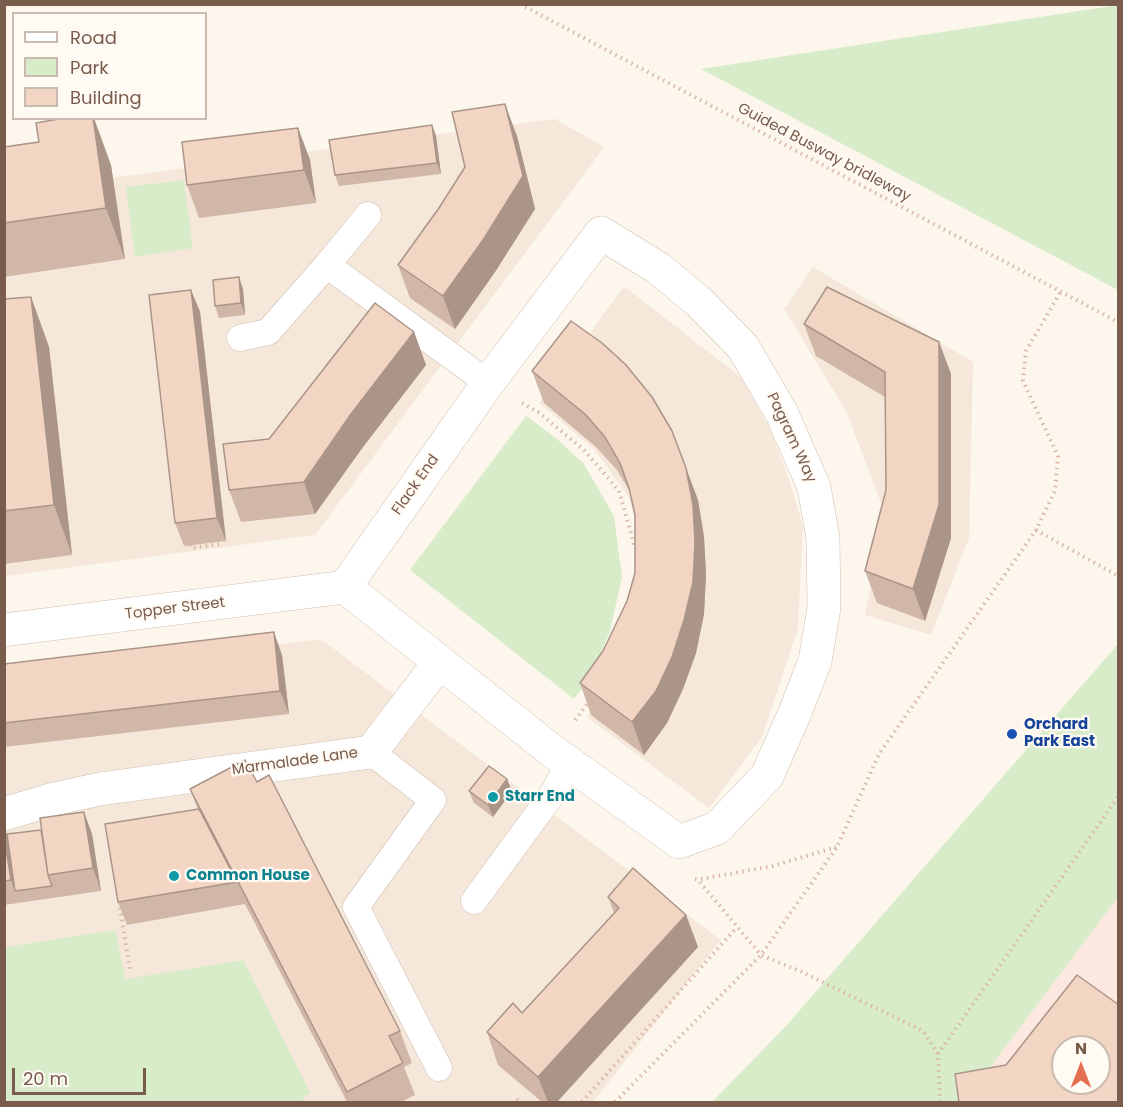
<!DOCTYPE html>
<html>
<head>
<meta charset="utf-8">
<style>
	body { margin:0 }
	#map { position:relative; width:1123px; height:1107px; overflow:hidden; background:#fdf6ec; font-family:Poppins,sans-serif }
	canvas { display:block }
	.frame { position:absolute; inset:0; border:6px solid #7a5c4d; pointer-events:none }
	.legend { position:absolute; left:12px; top:12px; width:195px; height:108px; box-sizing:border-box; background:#fffaf3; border:2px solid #cabbb1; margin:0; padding:8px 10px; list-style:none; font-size:18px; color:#7a5c4d }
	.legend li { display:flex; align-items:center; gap:12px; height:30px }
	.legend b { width:30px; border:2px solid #cabbb1 }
	.north { position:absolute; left:1051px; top:1035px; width:60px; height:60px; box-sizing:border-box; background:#fffaf3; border:2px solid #cabbb1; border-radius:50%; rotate:0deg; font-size:16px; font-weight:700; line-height:24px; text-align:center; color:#7a5c4d }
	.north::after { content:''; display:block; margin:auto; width:21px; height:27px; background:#e76f51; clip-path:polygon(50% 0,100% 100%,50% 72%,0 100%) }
	.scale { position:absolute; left:12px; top:1068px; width:134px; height:27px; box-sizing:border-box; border:3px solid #7a5c4d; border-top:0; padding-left:8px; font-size:18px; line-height:21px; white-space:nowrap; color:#7a5c4d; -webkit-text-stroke:4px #fffaf3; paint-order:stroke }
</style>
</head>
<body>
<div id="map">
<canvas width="1123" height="1107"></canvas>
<div class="frame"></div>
<ul class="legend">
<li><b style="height:8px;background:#fff"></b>Road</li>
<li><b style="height:16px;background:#d8ecc9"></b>Park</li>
<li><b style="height:16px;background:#f3d5c3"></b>Building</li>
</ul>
<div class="north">N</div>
<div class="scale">20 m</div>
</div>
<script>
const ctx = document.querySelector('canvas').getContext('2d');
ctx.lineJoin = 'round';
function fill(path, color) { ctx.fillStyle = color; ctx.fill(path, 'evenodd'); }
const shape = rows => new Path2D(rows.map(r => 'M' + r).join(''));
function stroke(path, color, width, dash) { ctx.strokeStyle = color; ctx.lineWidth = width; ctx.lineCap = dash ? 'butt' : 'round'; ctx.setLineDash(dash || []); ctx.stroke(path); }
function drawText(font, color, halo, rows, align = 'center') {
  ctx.font = font + ' Poppins,sans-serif'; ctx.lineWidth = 4.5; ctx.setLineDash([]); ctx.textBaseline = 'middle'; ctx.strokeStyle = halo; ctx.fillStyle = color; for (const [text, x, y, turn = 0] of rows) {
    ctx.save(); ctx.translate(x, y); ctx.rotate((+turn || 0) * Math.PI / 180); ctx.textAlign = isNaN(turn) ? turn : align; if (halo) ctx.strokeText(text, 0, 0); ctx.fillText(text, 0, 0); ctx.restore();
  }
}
fill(shape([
	[555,119,604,147,315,535,5,576,4,192],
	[813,267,973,362,969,538,931,635,865,615,885,513,846,411,784,309],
	[624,286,742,378,771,432,788,476,803,526,798,629,762,737,709,808,587,717,625,658,644,549,629,498,595,450,539,403],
	[321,639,721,940,593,1102,5,1102,4,678]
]), '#f5e8da');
fill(shape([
	[1118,897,1118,1102,964,1102],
	[1063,1047,1099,1047,1099,1083,1063,1083]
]), '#fde8e0');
fill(shape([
	[1118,5,1118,290,701,69],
	[184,180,193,248,135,257,126,187],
	[526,416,556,438,584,464,614,516,622,577,610,631,591,677,574,699,410,570],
	[1118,644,1118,897,964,1102,712,1102,786,1026],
	[116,930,125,979,243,960,311,1094,303,1096,305,1102,5,1102,5,947]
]), '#d8ecc9');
const service = shape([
	[327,265,368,215],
	[240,338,268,332,327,265,488,383],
	[371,752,433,800,356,907,439,1068],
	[474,901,553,793,569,763]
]);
const pedestrian = shape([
	[4,814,54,799,100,789,371,752]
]);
const minor = shape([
	[601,233,658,268,699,302,743,347,782,414,814,487,823,538,824,608,815,661,794,715,767,776,717,828,679,842,551,750,345,587,488,383,601,233],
	[4,630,345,587],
	[371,752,439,663]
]);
stroke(service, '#d1beb0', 27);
stroke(pedestrian, '#d1beb0', 34);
stroke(minor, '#d1beb0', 34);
stroke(shape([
	[520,4,1118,322],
	[522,403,538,412,584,450,619,491,635,547],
	[1036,530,1118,576],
	[190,545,191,548,222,544],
	[575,720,589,702],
	[695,879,698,880,761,955,802,972,923,1031,938,1054,940,1102],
	[701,879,773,866,836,847],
	[119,902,130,969],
	[938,1054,1118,797],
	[517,1099,521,1102],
	[582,1102,737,927],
	[615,1102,761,955,837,847,879,754,1036,530,1055,491,1058,456,1023,381,1026,351,1061,291]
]), '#d9b8a5', 4, [1.5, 4.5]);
stroke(service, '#fff', 26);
stroke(pedestrian, '#fff', 33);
stroke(minor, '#fff', 33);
fill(shape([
	[432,125,436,136,441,174,339,186,335,175],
	[298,128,310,160,316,203,199,218,187,185],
	[517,136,535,209,495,272,455,329,410,298,398,265,439,208],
	[4,147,111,165,125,259,4,277],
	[243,289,245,315,219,318,215,306],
	[191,290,200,312,226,541,184,546,175,523],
	[31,297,49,347,72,555,4,564,4,299],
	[804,324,939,342,951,374,951,538,925,621,877,603,865,571,886,490,885,397,816,356],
	[414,332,426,365,363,447,315,514,241,522,229,490,269,439],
	[532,371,686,468,698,500,704,537,706,575,704,614,696,653,683,689,667,723,644,755,591,715,580,683,603,651,614,630,627,601,635,573,635,515,630,492,617,470,596,447,544,403],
	[282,655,289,714,4,747,4,664],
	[257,782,400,1031,412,1063,404,1067,415,1095,401,1102,347,1102,245,904,127,925,118,902,198,810,190,789],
	[469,791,512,791,493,817,474,803],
	[4,829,7,834,92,834,101,891,4,905],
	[608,897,686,915,698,947,557,1102,542,1102,498,1065,487,1032,522,1013,614,913]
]), '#d1b7a8');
fill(shape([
	[505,104,517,136,535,209,495,272,455,329,443,296],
	[93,118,94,118,111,165,125,259,106,208],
	[432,125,436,136,441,174,437,163],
	[298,128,310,160,316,203,304,170],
	[239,277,243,289,245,315,241,303],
	[191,290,200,312,226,541,217,518],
	[31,297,49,347,72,555,54,505],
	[414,332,426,365,363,447,315,514,304,482,351,414],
	[939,342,951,374,951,538,925,621,913,589],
	[686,468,698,500,704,537,706,575,704,614,696,653,683,689,667,723,644,755,632,722],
	[274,632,282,655,289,714,280,691],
	[507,779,512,791,493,817,488,805],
	[84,812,92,834,101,891,93,868],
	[4,829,11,846,15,891,11,880,4,836],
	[686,915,698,947,557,1102,548,1102,538,1077]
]), '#aa9588');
const building = shape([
	[505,104,523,176,483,240,443,296,398,265,439,208,465,167,452,112,505,104],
	[64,118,93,118,106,208,4,223,4,147,39,142,36,123,64,118],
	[432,125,437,163,335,175,329,140,432,125],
	[298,128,304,170,187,185,182,142,298,128],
	[239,277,241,303,215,306,213,280,239,277],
	[827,287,939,342,939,505,913,589,865,571,886,490,885,372,804,324,827,287],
	[191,290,217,518,175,523,149,295,191,290],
	[31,297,54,505,4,511,4,299,31,297],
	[375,303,414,332,351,414,304,482,229,490,223,444,269,439,375,303],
	[571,321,602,343,626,365,652,397,672,431,686,468,693,505,695,542,693,582,684,620,672,657,656,691,632,722,580,683,603,651,627,601,635,573,635,515,629,488,620,463,605,437,585,414,532,371,571,321],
	[274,632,280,691,4,723,4,664,274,632],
	[245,760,257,782,269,775,400,1031,389,1036,403,1063,347,1092,190,789,245,760],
	[489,766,507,779,488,805,469,791,489,766],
	[199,809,237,882,118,902,105,824,199,809],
	[84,812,93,868,48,875,40,818,84,812],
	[41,830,48,875,52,886,15,891,7,834,41,830],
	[4,836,11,880,4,881,4,836],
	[633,868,686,915,538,1077,487,1032,513,1003,522,1013,619,908,608,897,633,868],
	[1077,975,1119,1005,1119,1102,959,1102,955,1074,1006,1065,1077,975],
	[1063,1047,1099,1047,1099,1083,1063,1083,1063,1047]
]);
fill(building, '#f3d5c3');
stroke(building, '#aa9588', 1.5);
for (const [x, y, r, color] of [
	[1012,734,6,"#1a4fb4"],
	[493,797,6,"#0f9aa8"],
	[174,876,6,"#0f9aa8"]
]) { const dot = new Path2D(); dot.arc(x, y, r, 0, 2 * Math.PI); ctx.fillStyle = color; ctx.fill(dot); stroke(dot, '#fffaf3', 2); }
drawText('15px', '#7a5c4d', '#fffaf3', [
	["Guided Busway bridleway",824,153,28],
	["Pagram Way",791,438,65],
	["Flack End",416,485,-55],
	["Topper Street",175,609,-7],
	["Marmalade Lane",295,762,-8]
]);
drawText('bold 15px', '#164399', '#fffaf3', [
	["Orchard",1024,725],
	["Park East",1024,742]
], 'left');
drawText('bold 15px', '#0d838f', '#fffaf3', [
	["Starr End",505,797],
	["Common House",186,876]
], 'left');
</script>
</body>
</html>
